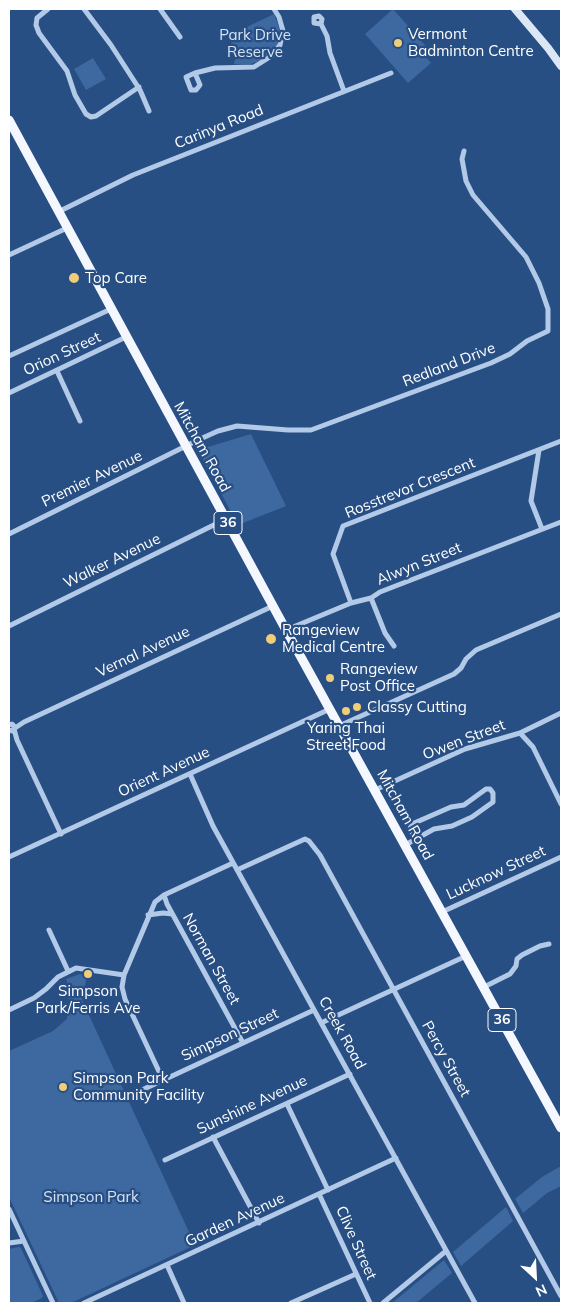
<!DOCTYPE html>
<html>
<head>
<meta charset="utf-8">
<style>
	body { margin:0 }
	#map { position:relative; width:570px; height:1312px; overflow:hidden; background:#284f84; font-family:Mulish,sans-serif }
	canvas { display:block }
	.frame { position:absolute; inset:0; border:10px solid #fff; pointer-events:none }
	.north { position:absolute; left:510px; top:1252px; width:50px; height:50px; -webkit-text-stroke:4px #284f84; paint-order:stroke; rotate:155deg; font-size:14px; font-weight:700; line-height:20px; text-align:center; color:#fff }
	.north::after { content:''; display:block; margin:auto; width:18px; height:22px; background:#fff; clip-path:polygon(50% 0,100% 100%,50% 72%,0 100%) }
</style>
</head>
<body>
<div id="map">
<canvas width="570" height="1312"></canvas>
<div class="frame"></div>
<div class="north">N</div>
</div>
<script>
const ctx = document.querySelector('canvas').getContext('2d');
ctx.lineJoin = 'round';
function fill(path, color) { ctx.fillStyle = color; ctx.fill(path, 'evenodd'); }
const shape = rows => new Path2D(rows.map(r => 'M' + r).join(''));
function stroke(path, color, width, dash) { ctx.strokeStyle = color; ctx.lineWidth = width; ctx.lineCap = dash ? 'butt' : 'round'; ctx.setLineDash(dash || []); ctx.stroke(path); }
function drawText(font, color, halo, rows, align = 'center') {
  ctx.font = font + ' Mulish,sans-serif'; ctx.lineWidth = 4.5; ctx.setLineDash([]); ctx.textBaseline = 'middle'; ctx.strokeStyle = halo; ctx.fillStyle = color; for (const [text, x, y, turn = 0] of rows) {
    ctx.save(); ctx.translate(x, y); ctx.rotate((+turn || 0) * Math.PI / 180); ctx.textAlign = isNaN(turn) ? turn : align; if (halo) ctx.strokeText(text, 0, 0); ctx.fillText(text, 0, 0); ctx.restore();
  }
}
fill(shape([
	[393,9,431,52,426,57,431,63,408,83,365,34],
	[274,14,280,30,277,47,269,57,251,64,234,64,236,54,228,36],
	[93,58,106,79,86,90,74,69],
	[251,434,286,506,238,525,198,450],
	[80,974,87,975,82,1000,195,1245,71,1303,59,1303,9,1197,9,1051,53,1031,67,1019,70,991,66,979],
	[561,1166,561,1186,547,1193,523,1213,515,1199,542,1177],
	[506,1207,513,1221,461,1266,453,1252],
	[19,1247,21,1248,43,1296,42,1298,31,1303,9,1303,9,1249],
	[444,1260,452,1273,416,1303,392,1303]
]), '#3d68a0');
stroke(shape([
	[48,9,37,18,36,25,39,33,67,71,75,95,86,114,91,117,96,116,139,87],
	[84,9,111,45,140,90,149,111],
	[160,9,180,37],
	[321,24,314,23,314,17,319,16,322,19,321,24,327,36,330,53,344,91],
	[195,73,200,85,196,90,191,90,186,77,195,73,215,68,254,67,273,55,280,45,283,31,279,17,274,9],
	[58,212,133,175,391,73],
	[9,255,67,228],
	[9,356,111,309],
	[57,371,80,421],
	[9,393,126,337],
	[539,450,531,501,542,529],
	[9,534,198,440,218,431,237,426,288,430,311,430,491,363,510,354,527,341,548,331,548,309,539,283,526,257,473,195,466,181,462,159,464,151],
	[371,598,385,633,394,646],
	[351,603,333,554,343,526,561,441],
	[9,626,226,519],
	[286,630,351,603,371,598,380,592,561,522],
	[9,725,12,724,15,727,12,731,9,730],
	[339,726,454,674,461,668,466,659,476,650,561,614],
	[15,728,24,722,273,606],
	[14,729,17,740,61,834],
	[520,733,533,747,561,804],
	[190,774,213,826,475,1303],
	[375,790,465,749,520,733,561,713],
	[405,845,416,839,410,829,412,824,451,807,464,805,486,789,490,789,493,793,493,802,472,817,452,826,434,829,416,839],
	[9,857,330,709],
	[237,870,305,839,309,841,320,855,561,1296],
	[164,895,167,904,243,1043],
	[442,912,561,857],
	[148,915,163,913,172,914],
	[49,930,68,971],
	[484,987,510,974,516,966,517,959,522,955,540,946,549,944],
	[9,1010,34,998,46,989,58,977,76,968,124,975],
	[321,1023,466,956],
	[163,1080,125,999,122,987,124,975,155,902,164,895,233,863],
	[129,1096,314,1010],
	[287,1104,328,1190],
	[213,1137,259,1223],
	[165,1160,350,1074],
	[319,1194,370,1303],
	[9,1209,53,1303],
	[9,1243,24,1241],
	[167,1265,184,1303],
	[84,1303,396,1158],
	[291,1303,356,1274],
	[383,1303,446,1251]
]), '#b2c9e7', 5);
stroke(shape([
	[515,9,548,48,561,66]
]), '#dce7f6', 8);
stroke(shape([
	[9,120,286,630,561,1128]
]), '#f4f7fe', 9);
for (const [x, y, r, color] of [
	[398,43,5,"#efce79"],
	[74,278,6,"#efce79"],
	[271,639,6,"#efce79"],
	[330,678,5,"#efce79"],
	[357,707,5,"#efce79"],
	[346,711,5,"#efce79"],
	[88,974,5,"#efce79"],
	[63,1087,5,"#efce79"]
]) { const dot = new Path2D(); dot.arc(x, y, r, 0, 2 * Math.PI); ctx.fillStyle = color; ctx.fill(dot); stroke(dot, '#284f84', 2); }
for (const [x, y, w] of [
	[228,523,28],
	[502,1020,28]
]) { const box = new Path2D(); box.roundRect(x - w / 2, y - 11.5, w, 23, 4); ctx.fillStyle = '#284f84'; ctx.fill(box); stroke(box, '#fff', 1); }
drawText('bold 14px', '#fff', null, [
	["36",228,523],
	["36",502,1020]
]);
drawText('15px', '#fff', '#284f84', [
	["Vermont",408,34],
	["Badminton Centre",408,51],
	["Top Care",85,278],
	["Rangeview",282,630],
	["Medical Centre",282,647],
	["Rangeview",340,669],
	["Post Office",340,686],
	["Classy Cutting",367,707],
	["Yaring Thai",346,728,"center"],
	["Street Food",346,745,"center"],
	["Simpson",88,991,"center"],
	["Park/Ferris Ave",88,1008,"center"],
	["Simpson Park",73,1078],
	["Community Facility",73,1095]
], 'left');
drawText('15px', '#d5e4f6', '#284f84', [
	["Park Drive",255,35],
	["Reserve",255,52],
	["Simpson Park",91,1197]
]);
drawText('15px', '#fff', '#284f84', [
	["Carinya Road",219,127,-22],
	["Orion Street",62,354,-25],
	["Redland Drive",449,365,-21],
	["Mitcham Road",202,447,61],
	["Premier Avenue",92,479,-26],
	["Rosstrevor Crescent",410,488,-22],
	["Walker Avenue",112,561,-26],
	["Alwyn Street",419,564,-22],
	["Vernal Avenue",143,652,-25],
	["Owen Street",464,740,-21],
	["Orient Avenue",164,772,-25],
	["Mitcham Road",405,815,61],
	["Lucknow Street",496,873,-25],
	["Norman Street",211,959,61],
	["Creek Road",342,1033,61],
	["Simpson Street",230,1035,-25],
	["Percy Street",446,1059,61],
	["Sunshine Avenue",252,1105,-25],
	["Garden Avenue",235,1220,-25],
	["Clive Street",356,1243,66]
]);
</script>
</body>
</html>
